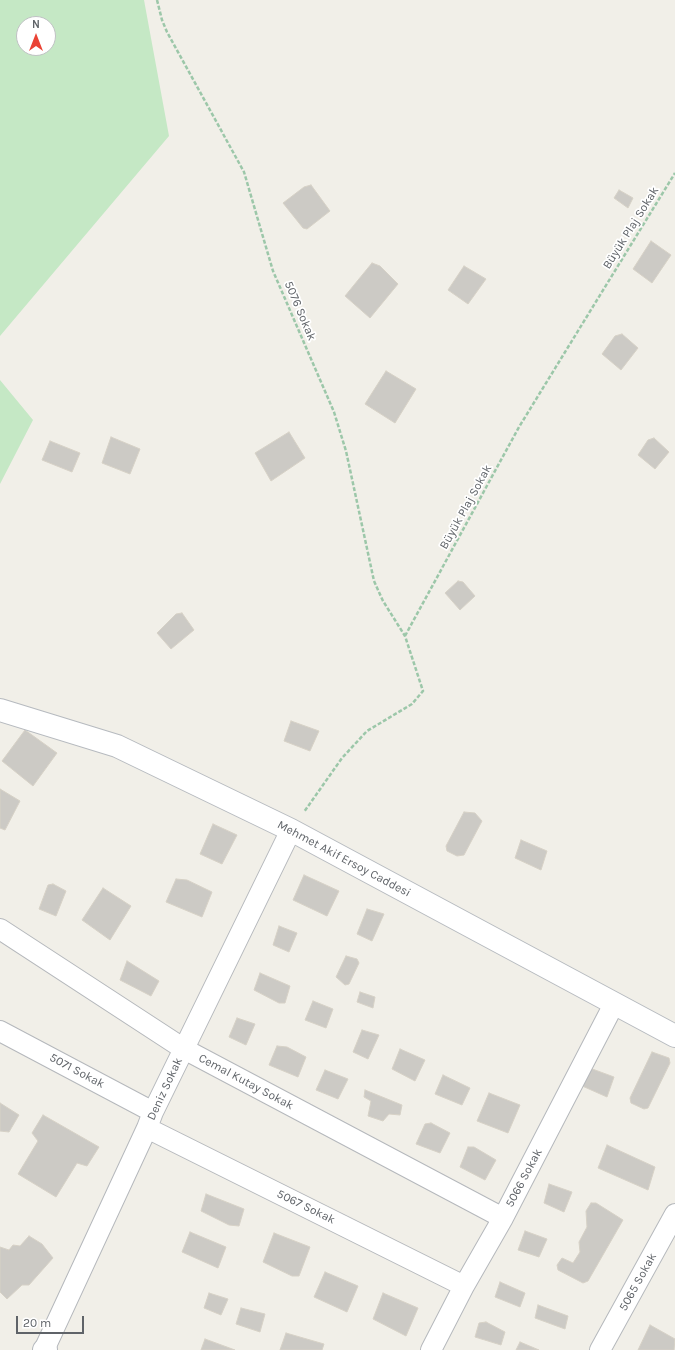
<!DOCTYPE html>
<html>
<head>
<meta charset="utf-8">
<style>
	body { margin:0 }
	#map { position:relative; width:675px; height:1350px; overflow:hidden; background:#f1efe8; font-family:Karla,sans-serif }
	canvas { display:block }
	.north { position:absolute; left:16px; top:16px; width:40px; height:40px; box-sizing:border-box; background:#fff; border:1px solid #bfc1c3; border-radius:50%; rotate:0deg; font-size:11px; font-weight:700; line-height:16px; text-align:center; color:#5f6368 }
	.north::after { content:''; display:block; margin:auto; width:14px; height:18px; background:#ea4335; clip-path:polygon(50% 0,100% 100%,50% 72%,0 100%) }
	.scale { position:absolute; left:16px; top:1316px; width:68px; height:18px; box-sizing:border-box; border:2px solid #5f6368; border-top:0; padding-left:5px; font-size:12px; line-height:14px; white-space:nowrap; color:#5f6368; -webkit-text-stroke:3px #fff; paint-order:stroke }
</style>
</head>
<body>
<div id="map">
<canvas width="675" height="1350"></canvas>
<div class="north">N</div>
<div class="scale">20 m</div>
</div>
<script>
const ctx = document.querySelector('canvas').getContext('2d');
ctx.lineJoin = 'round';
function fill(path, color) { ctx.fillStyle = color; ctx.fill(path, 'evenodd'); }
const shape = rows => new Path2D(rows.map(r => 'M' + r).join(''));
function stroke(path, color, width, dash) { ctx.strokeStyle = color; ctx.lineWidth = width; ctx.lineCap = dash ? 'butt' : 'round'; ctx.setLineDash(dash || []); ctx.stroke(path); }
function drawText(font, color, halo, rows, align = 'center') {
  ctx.font = font + ' Karla,sans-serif'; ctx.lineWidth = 3.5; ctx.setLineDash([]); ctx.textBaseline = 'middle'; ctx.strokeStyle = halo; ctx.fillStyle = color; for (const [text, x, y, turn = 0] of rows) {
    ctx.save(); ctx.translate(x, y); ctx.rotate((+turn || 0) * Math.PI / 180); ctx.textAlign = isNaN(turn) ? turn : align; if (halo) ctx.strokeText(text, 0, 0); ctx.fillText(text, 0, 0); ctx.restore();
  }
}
fill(shape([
	[0,0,144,0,169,136,0,336],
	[24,24,48,24,48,48,24,48],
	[0,380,33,420,0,484]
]), '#c5e8c5');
const building = shape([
	[311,185,330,211,307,229,303,228,283,203,304,187,311,185],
	[619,190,633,198,628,208,614,198,619,190],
	[651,241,671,255,652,283,633,269,651,241],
	[372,263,380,266,398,284,370,318,345,296,372,263],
	[464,266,486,279,468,304,448,290,464,266],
	[622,334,638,348,621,370,602,354,615,336,622,334],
	[386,371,416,389,395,423,365,404,386,371],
	[289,432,305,458,271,481,255,453,289,432],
	[111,437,140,449,130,474,102,463,111,437],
	[654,438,669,452,655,469,638,455,648,440,654,438],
	[50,441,80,453,72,472,42,460,50,441],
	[458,581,463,582,475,596,460,610,445,593,458,581],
	[182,613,194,630,171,649,157,633,176,614,182,613],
	[291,721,319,731,310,751,284,741,291,721],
	[25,730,57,753,33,786,2,761,25,730],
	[0,789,20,801,5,830,0,828,0,789],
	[464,812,475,813,482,821,464,855,457,856,447,851,446,846,464,812],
	[213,824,237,835,222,864,200,854,213,824],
	[521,840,547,851,541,870,515,858,521,840],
	[304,875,339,891,327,916,293,900,304,875],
	[176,879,187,880,212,892,202,917,166,902,176,879],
	[53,884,66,891,56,916,39,909,48,885,53,884],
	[103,888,131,906,110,940,82,920,103,888],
	[367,909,384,914,372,941,357,934,367,909],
	[279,926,297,933,289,952,273,945,279,926],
	[346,956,357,959,359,963,349,984,345,985,336,977,346,956],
	[127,961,159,981,151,996,120,980,127,961],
	[260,973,290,986,285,1003,279,1003,254,990,260,973],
	[360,992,375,997,373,1008,357,1002,360,992],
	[313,1001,333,1009,326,1028,305,1020,313,1001],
	[237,1018,255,1024,246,1045,229,1037,237,1018],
	[362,1030,379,1035,368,1059,353,1052,362,1030],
	[277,1046,287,1047,306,1057,298,1077,269,1065,277,1046],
	[400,1049,425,1060,415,1081,392,1069,400,1049],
	[652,1052,669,1058,670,1063,648,1108,644,1109,631,1103,630,1098,652,1052],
	[587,1067,614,1077,607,1097,580,1085,587,1067],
	[325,1070,348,1079,338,1099,316,1090,325,1070],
	[443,1075,470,1088,462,1105,435,1094,443,1075],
	[365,1090,402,1105,400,1115,389,1114,383,1121,368,1116,371,1101,364,1097,365,1090],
	[489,1093,520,1105,508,1133,477,1121,489,1093],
	[0,1103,19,1115,9,1132,0,1131,0,1103],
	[43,1115,99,1147,87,1166,77,1163,56,1197,18,1174,38,1141,32,1133,43,1115],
	[431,1123,450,1133,440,1153,416,1144,425,1124,431,1123],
	[607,1145,655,1167,648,1190,598,1168,607,1145],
	[468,1147,474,1147,496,1160,485,1180,460,1167,468,1147],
	[549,1184,572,1192,564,1212,544,1203,549,1184],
	[206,1194,244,1209,239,1226,229,1225,201,1211,206,1194],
	[591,1203,596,1203,623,1220,588,1281,583,1283,558,1270,557,1265,562,1258,573,1263,580,1252,579,1242,587,1227,586,1211,591,1203],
	[525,1231,547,1239,539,1257,518,1250,525,1231],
	[190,1232,226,1247,218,1268,182,1252,190,1232],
	[274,1233,310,1247,299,1276,292,1276,263,1262,274,1233],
	[29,1236,42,1244,53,1258,29,1285,22,1285,7,1299,0,1292,0,1247,9,1250,13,1245,20,1246,29,1236],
	[325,1272,358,1286,347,1312,314,1297,325,1272],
	[500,1282,525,1293,520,1307,495,1297,500,1282],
	[209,1293,228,1299,221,1315,204,1308,209,1293],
	[383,1293,418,1308,406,1336,373,1319,383,1293],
	[538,1305,568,1316,565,1329,535,1318,538,1305],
	[241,1308,265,1314,260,1332,236,1324,241,1308],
	[486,1322,505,1332,501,1345,475,1337,479,1323,486,1322],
	[650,1325,675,1339,674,1350,638,1350,650,1325],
	[286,1333,324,1344,322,1350,280,1350,286,1333],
	[205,1339,235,1350,201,1350,205,1339],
	[520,1342,539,1350,516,1350,520,1342]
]);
fill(building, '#cccac5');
stroke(building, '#d6d1c6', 1);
const street = shape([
	[0,929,184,1049,503,1218],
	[0,1031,153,1112],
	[147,1128,464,1286],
	[44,1350,147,1128,153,1112,291,830],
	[431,1350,464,1286,503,1218,614,1004],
	[600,1350,675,1214]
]);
const secondary = shape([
	[0,710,117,746,291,830,675,1036],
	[44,1350,46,1350]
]);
stroke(street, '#b5b8bc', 22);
stroke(secondary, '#b6babf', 24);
stroke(shape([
	[157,0,162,20,167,32,244,172,273,271,334,412,346,451,374,581,383,601,405,636,423,691,412,704,367,731,342,758,304,812],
	[405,636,519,427,675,173]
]), '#9cc7a9', 2.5, [4, 2]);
stroke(street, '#fff', 20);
stroke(secondary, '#fff', 22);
drawText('12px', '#5f6368', '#fff', [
	["Büyük Plaj Sokak",631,228,-58],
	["5076 Sokak",300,311,67],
	["Büyük Plaj Sokak",466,507,-61],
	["Mehmet Akif Ersoy Caddesi",344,859,28],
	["5071 Sokak",77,1071,28],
	["Cemal Kutay Sokak",246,1082,28],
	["Deniz Sokak",165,1089,-65],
	["5066 Sokak",524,1178,-62],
	["5067 Sokak",306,1207,26],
	["5065 Sokak",638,1282,-61]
]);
</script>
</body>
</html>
